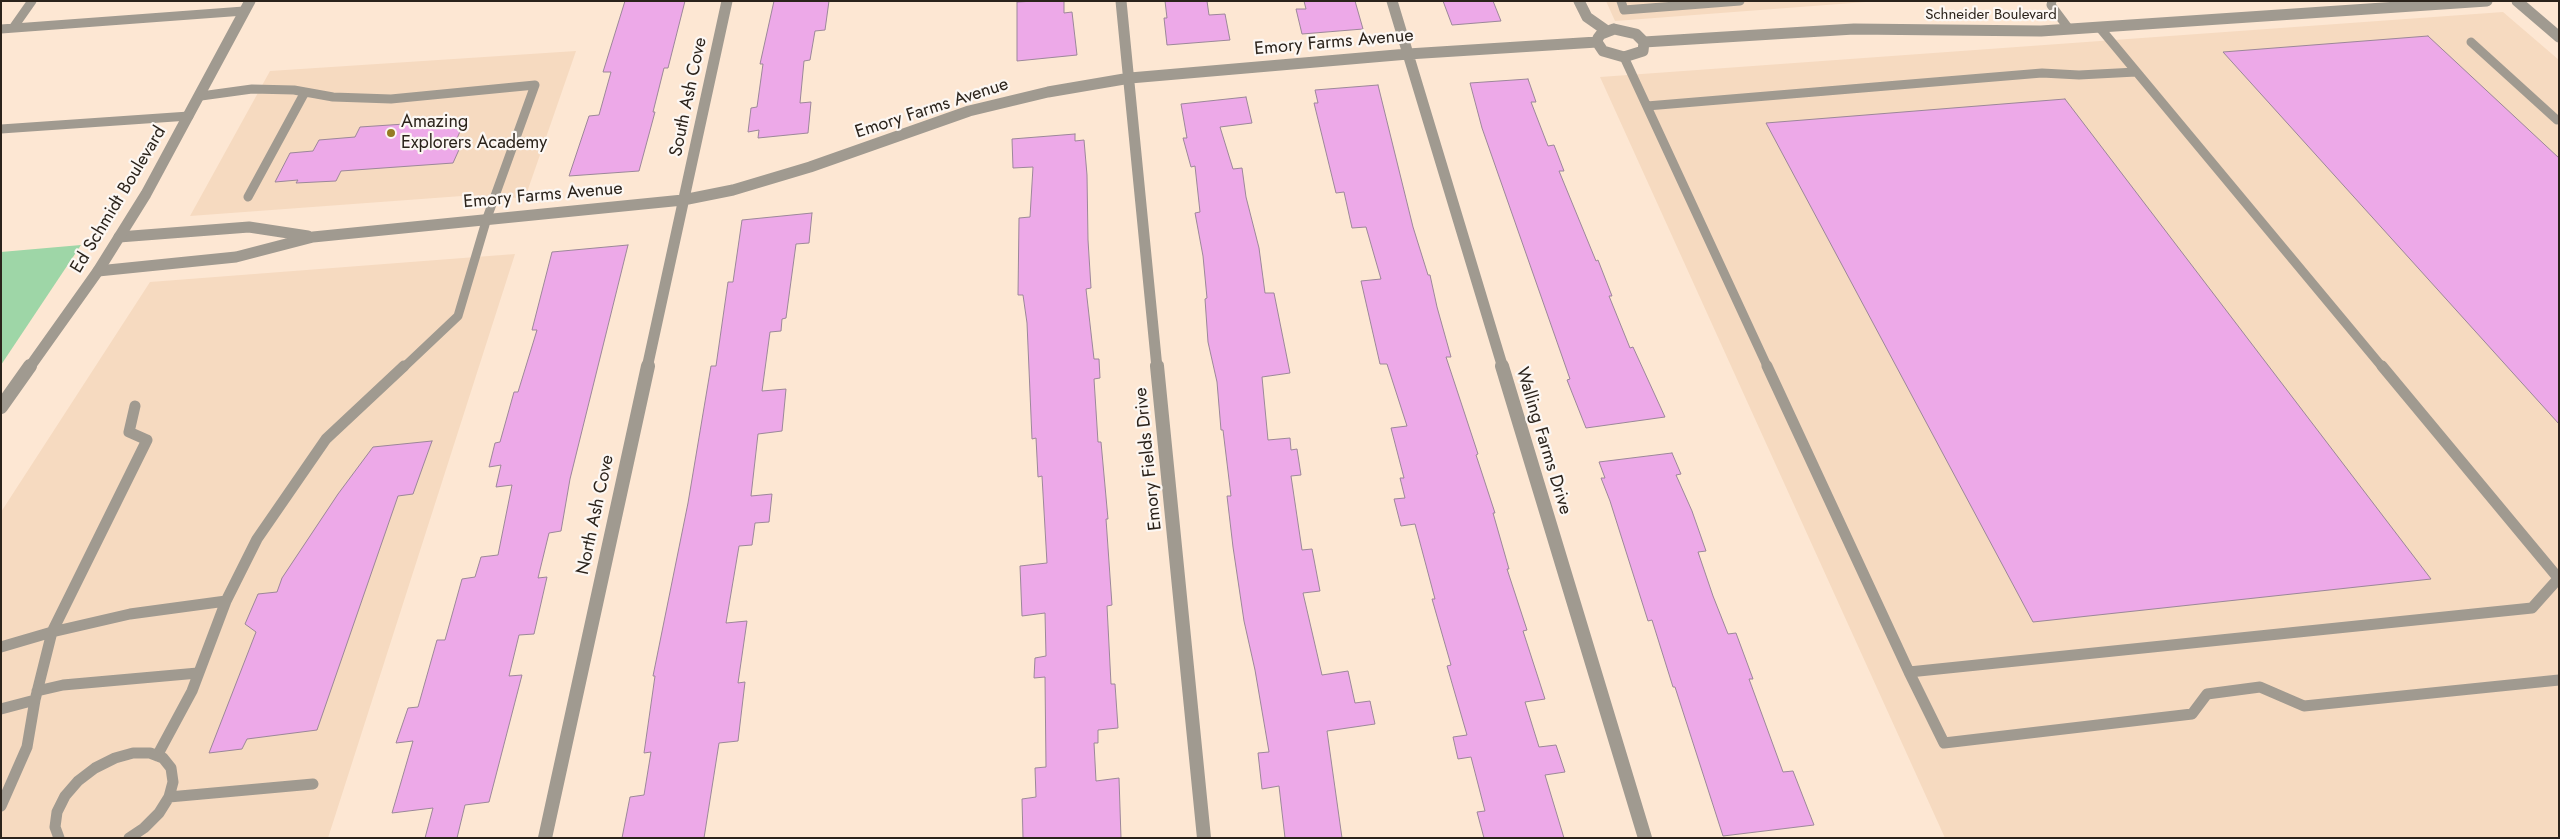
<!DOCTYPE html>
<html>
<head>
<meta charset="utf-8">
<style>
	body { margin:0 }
	#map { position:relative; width:2560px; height:839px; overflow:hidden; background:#fde7d3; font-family:Jost,sans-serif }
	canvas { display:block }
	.frame { position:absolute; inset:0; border:2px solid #2b231b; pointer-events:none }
</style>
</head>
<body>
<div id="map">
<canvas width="2560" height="839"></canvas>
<div class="frame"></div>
</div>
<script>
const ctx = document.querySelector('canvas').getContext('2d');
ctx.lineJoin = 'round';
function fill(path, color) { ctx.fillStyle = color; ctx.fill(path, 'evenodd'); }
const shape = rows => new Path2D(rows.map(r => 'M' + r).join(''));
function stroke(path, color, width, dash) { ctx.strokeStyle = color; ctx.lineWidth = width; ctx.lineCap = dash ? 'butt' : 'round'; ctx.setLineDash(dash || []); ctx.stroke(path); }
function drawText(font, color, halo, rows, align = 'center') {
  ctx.font = font + ' Jost,sans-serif'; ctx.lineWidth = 4.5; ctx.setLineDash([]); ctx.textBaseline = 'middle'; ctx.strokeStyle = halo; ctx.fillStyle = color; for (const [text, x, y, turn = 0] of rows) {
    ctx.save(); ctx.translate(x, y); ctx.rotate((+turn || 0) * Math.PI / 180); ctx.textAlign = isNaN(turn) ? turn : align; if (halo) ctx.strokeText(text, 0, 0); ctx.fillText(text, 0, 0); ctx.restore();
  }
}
fill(shape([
	[1606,1,1879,1,1615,21],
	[2503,12,2559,60,2559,838,1945,838,1600,77],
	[576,51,525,198,462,196,190,216,270,71],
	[515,254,328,838,1,838,1,512,150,282]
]), '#f6dac0');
fill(shape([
	[81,245,1,365,1,252]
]), '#9ed6a7');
const building = shape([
	[625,1,685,1,668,68,664,68,653,112,655,112,639,171,569,176,589,116,599,115,611,72,603,72,625,1],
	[774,1,829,1,825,30,815,31,810,60,804,61,800,103,811,102,808,133,758,138,759,130,748,132,751,108,757,107,763,64,760,64,774,1],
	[1035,1,1064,1,1064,13,1072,12,1077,55,1017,61,1017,2,1035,1],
	[1165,1,1207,1,1209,15,1225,14,1230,40,1167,45,1164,18,1167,18,1165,1],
	[1304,1,1355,1,1363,29,1302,34,1296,9,1306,9,1304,1],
	[1443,1,1493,1,1501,21,1452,25,1443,1],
	[2428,36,2559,158,2559,424,2223,52,2428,36],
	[1528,79,1536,102,1531,102,1548,146,1554,145,1564,171,1559,171,1596,261,1598,260,1612,296,1609,296,1630,348,1633,347,1665,417,1586,428,1567,380,1570,379,1482,128,1470,83,1528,79],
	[1378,85,1413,227,1428,275,1430,275,1437,307,1451,357,1446,357,1478,454,1476,455,1495,513,1493,513,1509,569,1507,569,1527,630,1523,631,1545,699,1525,702,1539,747,1556,745,1565,772,1545,775,1564,838,1484,838,1477,812,1485,811,1471,757,1458,759,1453,737,1467,735,1447,666,1451,665,1432,599,1435,599,1415,524,1401,526,1394,499,1405,498,1400,478,1404,478,1391,428,1407,426,1387,364,1380,364,1361,281,1381,279,1366,227,1352,228,1344,192,1336,193,1314,103,1318,103,1315,90,1378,85],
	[1246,97,1252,123,1220,127,1233,169,1242,168,1246,197,1259,248,1265,293,1274,293,1290,373,1262,377,1268,440,1290,438,1291,450,1297,449,1301,475,1291,476,1302,550,1312,549,1320,591,1303,593,1322,675,1348,671,1355,703,1370,701,1375,724,1327,731,1342,838,1285,838,1279,786,1262,789,1258,753,1269,752,1255,670,1244,621,1233,547,1227,496,1231,496,1223,430,1221,430,1217,382,1208,342,1205,299,1207,298,1203,256,1195,213,1200,212,1195,166,1191,167,1183,138,1187,138,1181,104,1246,97],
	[2065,99,2431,579,2033,622,1766,123,2065,99],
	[465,120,455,143,462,143,453,163,341,171,336,181,296,183,298,180,275,182,290,153,313,151,319,140,355,137,360,127,465,120],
	[1075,134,1075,141,1084,140,1087,175,1088,240,1091,288,1086,289,1094,359,1099,359,1100,378,1094,379,1098,442,1101,442,1108,519,1106,519,1112,605,1107,606,1111,684,1115,684,1118,728,1098,730,1098,743,1094,743,1096,781,1119,778,1121,838,1023,838,1022,799,1036,797,1035,768,1046,767,1045,677,1034,678,1035,658,1046,656,1045,613,1022,616,1020,566,1047,563,1042,476,1038,477,1036,438,1032,439,1027,323,1023,295,1018,295,1019,218,1030,217,1033,167,1013,168,1012,139,1075,134],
	[812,213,809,243,796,244,786,318,782,319,781,331,770,332,762,391,786,389,782,431,758,434,751,496,772,494,769,522,755,523,752,545,739,546,726,623,747,621,738,683,745,682,738,741,719,743,704,838,622,838,630,797,644,795,651,752,644,753,655,676,653,676,688,503,711,366,716,366,728,282,733,282,742,220,812,213],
	[628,245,570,479,561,531,549,533,538,578,547,577,534,634,519,635,509,676,522,675,489,802,465,805,457,838,425,838,433,808,392,813,413,741,396,743,408,708,418,707,437,640,445,640,462,579,475,577,481,557,498,555,512,485,496,487,501,465,489,467,495,443,500,442,514,392,518,392,537,330,532,330,552,252,628,245],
	[432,441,413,494,398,496,317,730,247,739,242,749,209,753,256,632,245,624,258,594,277,592,282,578,338,494,373,447,432,441],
	[1672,453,1681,474,1676,475,1692,511,1706,551,1698,552,1713,596,1728,634,1736,633,1753,679,1749,679,1783,772,1793,771,1814,825,1723,836,1675,687,1673,687,1652,620,1648,621,1610,501,1601,478,1605,478,1599,462,1672,453]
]);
fill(building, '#eda9e8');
stroke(building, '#9c8799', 1);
stroke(shape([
	[1621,1,1624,10,1740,1],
	[2052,1,2051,5,2069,29],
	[13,28,32,1],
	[2100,28,2383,368],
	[1,29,244,11],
	[2471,42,2557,120],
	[1624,57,1768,368],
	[201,96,252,89,294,90,333,97,391,99,535,85,487,218,458,316,403,368],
	[1647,106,2042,73,2079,75,2136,72],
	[1,129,189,116],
	[248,197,305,92]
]), '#a09a90', 9);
stroke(shape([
	[1767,366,1909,672,2532,608,2558,579],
	[2382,366,2559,579],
	[1,647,52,632,130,614,226,601,257,539,326,439,404,366],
	[1909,672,1944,743,2192,714,2207,694,2260,687,2304,706,2559,680],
	[37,691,63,685,198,673],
	[1,709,35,700,52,632,147,440,129,432,135,406],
	[157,756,192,691,226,601],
	[169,797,313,784],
	[1,806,27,747,35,700],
	[59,838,55,827,57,812,65,796,78,781,95,768,115,758,133,753,150,753,163,758,171,768,173,782,169,797,159,813,144,828,129,838]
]), '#a09a90', 11);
stroke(shape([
	[1121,1,1157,368],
	[1392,1,1503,368],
	[1579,1,1587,17,1607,31],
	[2517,1,2559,37],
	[1614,29,1636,34,1644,42,1643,51,1624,57,1603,51,1597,42,1598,38,1601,34,1614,29],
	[1644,42,1854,29,2041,31,2487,1],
	[119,237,249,227,308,236],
	[98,271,236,257,313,237,683,200,733,190,810,167,969,111,1048,92,1130,78,1408,54,1597,42],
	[647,368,727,1]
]), '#a09a90', 11);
stroke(shape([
	[1157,366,1204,838],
	[1502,366,1645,838],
	[545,838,648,366]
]), '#a09a90', 14);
stroke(shape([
	[29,368,98,271,146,194,250,1]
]), '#a09a90', 11);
stroke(shape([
	[1,407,30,366]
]), '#a09a90', 14);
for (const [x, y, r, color] of [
	[391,133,5,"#957b22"]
]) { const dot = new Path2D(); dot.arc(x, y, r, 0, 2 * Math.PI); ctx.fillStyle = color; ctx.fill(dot); stroke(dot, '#fcf7f3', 2); }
drawText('15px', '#2b231b', '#fcf7f3', [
	["Schneider Boulevard",1991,15]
]);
drawText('18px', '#2b231b', '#fcf7f3', [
	["Emory Farms Avenue",1334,43,-5],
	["South Ash Cove",689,97,-78],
	["Emory Farms Avenue",932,109,-18],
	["Emory Farms Avenue",543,196,-5],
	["Ed Schmidt Boulevard",119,200,-59],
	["Walling Farms Drive",1543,441,73],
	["Emory Fields Drive",1149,459,-96],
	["North Ash Cove",596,515,-78]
]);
drawText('18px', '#2b231b', '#fcf7f3', [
	["Amazing",401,123],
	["Explorers Academy",401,144]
], 'left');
</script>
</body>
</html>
